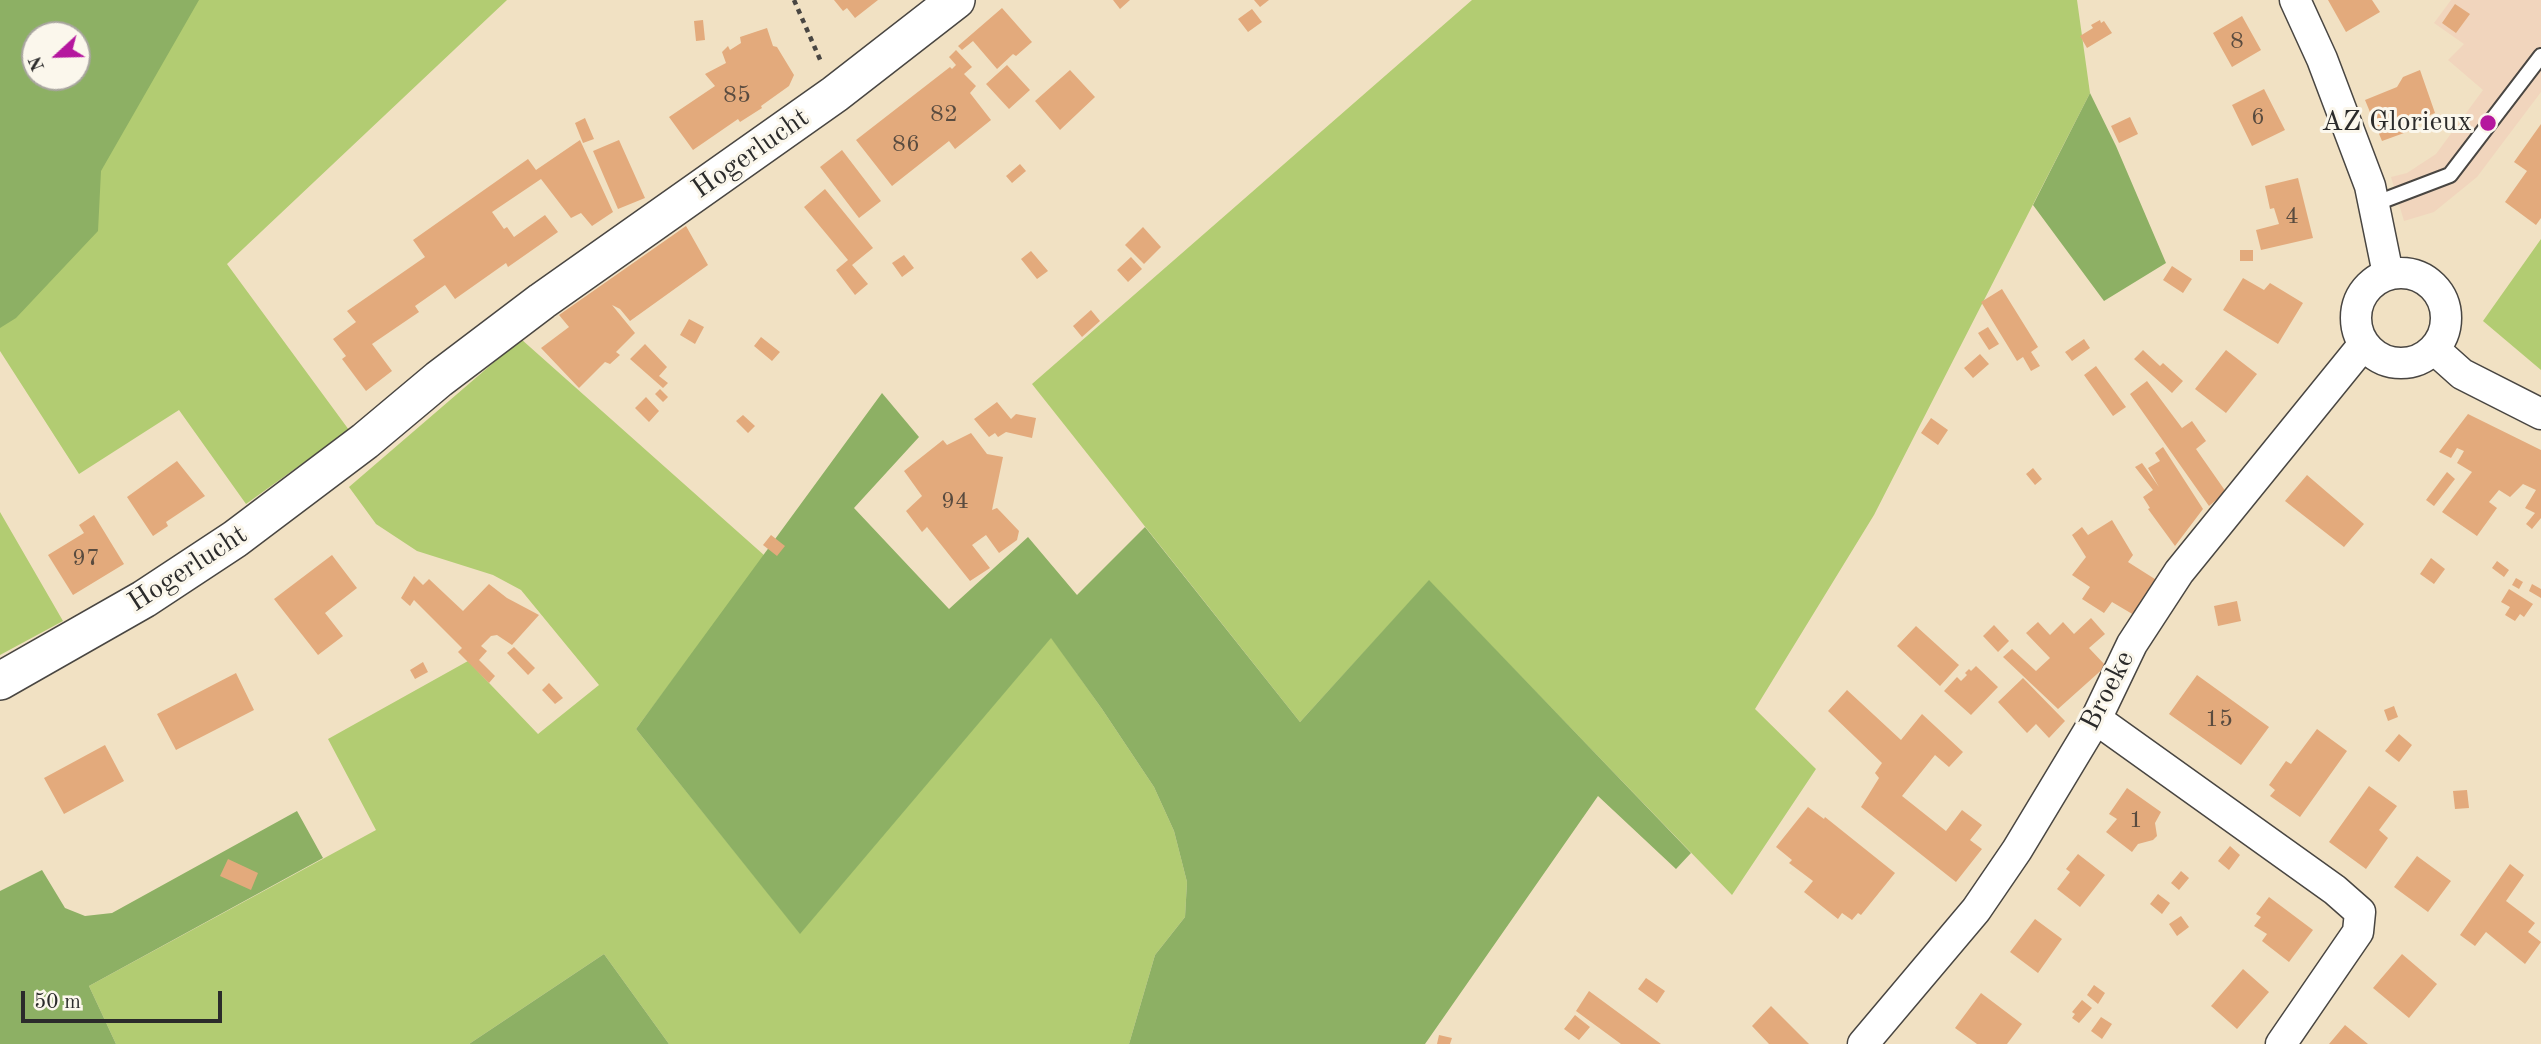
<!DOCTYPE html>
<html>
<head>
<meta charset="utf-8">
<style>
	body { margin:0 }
	#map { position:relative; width:2541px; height:1044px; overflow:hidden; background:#f1e1c3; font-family:"Old Standard TT",serif }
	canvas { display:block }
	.north { position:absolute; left:21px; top:21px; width:70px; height:70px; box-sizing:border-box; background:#fbf7ec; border:2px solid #a8a59f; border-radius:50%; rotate:248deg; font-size:19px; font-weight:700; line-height:28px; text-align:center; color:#2b2b2b }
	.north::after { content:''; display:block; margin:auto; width:24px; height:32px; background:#b5179e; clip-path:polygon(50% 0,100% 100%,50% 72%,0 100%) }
	.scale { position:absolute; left:21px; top:991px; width:201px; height:32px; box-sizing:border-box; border:4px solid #2b2b2b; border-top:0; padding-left:9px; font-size:21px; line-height:24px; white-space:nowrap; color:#2b2b2b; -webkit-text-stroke:5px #fbf7ec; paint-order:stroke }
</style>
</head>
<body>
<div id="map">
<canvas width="2541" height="1044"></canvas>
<div class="north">N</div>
<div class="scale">50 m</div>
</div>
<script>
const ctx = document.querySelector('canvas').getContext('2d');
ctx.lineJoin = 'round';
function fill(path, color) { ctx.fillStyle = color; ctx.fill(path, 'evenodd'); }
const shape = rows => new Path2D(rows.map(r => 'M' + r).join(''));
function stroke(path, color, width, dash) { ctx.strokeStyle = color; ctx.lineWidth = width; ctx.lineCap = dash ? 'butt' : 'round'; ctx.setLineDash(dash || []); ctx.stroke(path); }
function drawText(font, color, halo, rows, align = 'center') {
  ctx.font = font + ' "Old Standard TT",serif'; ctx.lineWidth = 6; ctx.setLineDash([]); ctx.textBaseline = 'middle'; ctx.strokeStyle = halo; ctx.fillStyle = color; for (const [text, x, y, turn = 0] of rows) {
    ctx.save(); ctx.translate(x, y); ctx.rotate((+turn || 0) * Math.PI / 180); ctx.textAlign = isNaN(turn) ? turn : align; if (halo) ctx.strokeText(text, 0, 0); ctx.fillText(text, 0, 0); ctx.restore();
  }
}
fill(shape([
	[2451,0,2541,0,2541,92,2477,177,2434,212,2404,221,2391,177,2407,173,2436,154,2483,90,2448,60,2464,44,2434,23]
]), '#f1d5bd');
fill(shape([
	[0,0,507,0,227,264,349,430,246,504,179,410,79,474,0,351],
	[35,35,77,35,77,77,35,77],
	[1472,0,2077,0,2090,93,1874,515,1755,709,1816,769,1732,895,1429,581,1300,722,1032,384],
	[2541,239,2541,370,2483,321],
	[521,339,765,556,636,729,800,933,1051,637,1102,709,1154,787,1174,831,1187,882,1185,917,1155,955,1129,1044,669,1044,604,954,469,1044,116,1044,89,986,376,830,328,739,468,661,538,734,599,685,521,590,493,575,417,551,376,524,349,487],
	[0,512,63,621,0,655]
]), '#b2cc72');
fill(shape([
	[0,0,199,0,101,171,98,231,16,318,0,328],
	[35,35,77,35,77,77,35,77],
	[2090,93,2116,146,2166,263,2104,301,2033,205],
	[882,393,919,437,854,508,949,609,1028,537,1077,595,1145,527,1300,722,1429,580,1691,853,1676,869,1598,796,1425,1044,1129,1044,1155,955,1185,917,1187,882,1174,831,1154,787,1102,709,1051,638,800,934,636,729],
	[297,811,323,858,89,986,116,1044,0,1044,0,891,42,870,65,908,85,916,112,913],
	[604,954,669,1044,469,1044]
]), '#8db064');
fill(shape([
	[834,0,878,0,855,18,847,8,843,11],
	[1113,0,1130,0,1120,9],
	[1254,0,1269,0,1260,7],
	[2328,0,2372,0,2380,12,2346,32],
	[2455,4,2470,14,2456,33,2442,23],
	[1002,8,1032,42,1016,56,1013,54,997,69,973,41,962,50,958,46],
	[1252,9,1262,22,1248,32,1238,19],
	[2242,16,2261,50,2232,67,2213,33],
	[703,20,705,40,696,41,694,21],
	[2100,20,2101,23,2104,21,2112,33,2087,48,2080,36,2093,28,2091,25],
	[767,28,773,46,777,47,794,75,789,86,761,106,762,108,740,122,738,119,693,150,669,117,715,86,705,74,726,63,722,52,728,46,730,50,741,43,740,37],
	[956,50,972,67,964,74,976,86,970,93,991,120,955,149,949,141,892,186,856,140,950,67,952,69,956,65,949,57],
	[1007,65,1030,90,1009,109,986,84],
	[1070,70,1095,97,1060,130,1035,101],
	[2420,70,2435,113,2420,119,2415,129,2382,141,2365,100,2397,87,2403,77],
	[2264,89,2285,130,2252,146,2232,105],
	[2130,117,2138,134,2119,143,2111,126],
	[585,118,594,139,583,143,575,123],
	[2541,124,2541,218,2536,225,2505,202,2527,171,2514,162],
	[580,140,613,212,592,226,581,213,571,218,541,179,492,212,504,229,507,227,514,237,545,215,558,232,508,267,506,263,455,299,445,285,415,306,419,312,372,344,392,371,366,391,342,359,346,356,333,339,356,322,347,311,425,257,413,240,528,159,536,170],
	[619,140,645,198,618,209,593,151],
	[842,150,881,201,859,218,820,167],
	[1020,164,1026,171,1012,183,1006,176],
	[2298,178,2313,238,2261,250,2256,230,2279,224,2274,208,2270,209,2265,186],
	[825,189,873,248,852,265,868,284,855,295,836,270,848,260,804,207],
	[686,226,708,265,630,321,620,309,612,305,635,333,616,352,620,355,610,364,605,362,579,388,541,348,569,327,559,315],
	[1143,227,1161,247,1144,264,1125,245],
	[2240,250,2253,250,2253,261,2240,261],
	[1031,251,1048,271,1037,279,1021,259],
	[904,255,914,268,902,277,892,263],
	[1131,257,1142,269,1128,282,1117,270],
	[2172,266,2192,279,2183,293,2163,280],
	[2243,278,2264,290,2270,283,2303,303,2278,344,2223,310],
	[2002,289,2038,347,2031,352,2040,366,2031,371,2023,357,2017,361,1981,302],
	[1091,310,1100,321,1082,337,1073,326],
	[689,319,704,327,695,344,680,335],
	[1988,327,1999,344,1989,350,1978,333],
	[761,337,780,352,772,361,754,346],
	[2084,339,2090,348,2072,361,2065,352],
	[645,344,667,367,659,376,668,383,663,388,630,359],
	[2143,350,2160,366,2163,363,2183,381,2172,393,2134,359],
	[2226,350,2257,374,2226,413,2195,389],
	[1980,354,1989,364,1973,378,1964,368],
	[2096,366,2126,407,2113,416,2084,375],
	[2147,381,2182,428,2192,421,2206,441,2196,449,2226,492,2209,506,2130,394],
	[660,389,668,397,663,402,655,394],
	[646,397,659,411,649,422,635,408],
	[997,402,1011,419,1016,414,1036,418,1032,438,1006,432,998,437,995,433,989,437,974,419],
	[2468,414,2541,450,2541,518,2532,529,2526,524,2535,513,2525,508,2536,490,2523,484,2510,497,2499,490,2489,502,2497,508,2477,536,2442,512,2472,472,2457,463,2464,451,2457,448,2451,458,2439,452],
	[743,415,755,426,748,433,736,421],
	[1931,418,1948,430,1938,445,1921,433],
	[971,433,987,454,1003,457,992,510,997,508,1000,511,1019,531,1017,540,999,553,986,535,972,545,990,568,970,581,927,527,922,532,906,511,922,496,904,471,943,440,947,445],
	[2163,447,2203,509,2175,546,2148,509,2150,508,2143,497,2153,490,2135,467,2142,463,2159,487,2148,468,2160,461,2155,453],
	[177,461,205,496,166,522,168,526,153,536,127,497],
	[2033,468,2042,479,2035,485,2026,474],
	[2447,472,2455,479,2434,506,2426,500],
	[2307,475,2364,524,2344,547,2285,501],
	[94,515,124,564,73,595,48,555,84,533,79,525],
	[2112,520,2133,555,2128,562,2158,581,2134,615,2112,602,2104,613,2082,599,2090,587,2072,575,2086,557,2072,535,2082,527,2088,535],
	[771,535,785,546,777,556,763,545],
	[332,555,357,588,325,613,343,636,318,655,274,599],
	[2431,558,2445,569,2434,584,2420,574],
	[2497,561,2509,570,2504,577,2492,568],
	[414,576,423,585,429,579,463,611,489,584,507,598,539,615,512,645,497,635,491,636,481,646,487,651,479,660,495,676,489,683,458,652,462,648,414,600,410,606,401,598],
	[2516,578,2523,582,2519,589,2512,585],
	[2532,584,2541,589,2541,598,2529,591],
	[2509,589,2533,604,2524,617,2520,614,2515,621,2505,615,2510,607,2501,602],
	[2237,601,2241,621,2218,626,2214,606],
	[2091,618,2105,634,2089,648,2106,666,2058,709,2003,657,2012,649,2036,671,2050,658,2026,633,2038,622,2050,635,2063,622,2074,634],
	[1994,625,2009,641,1998,652,1983,636],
	[1916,626,1959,665,1940,686,1897,646],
	[514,647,535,668,528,675,507,653],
	[423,662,428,672,415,679,410,670],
	[1976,666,1998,687,1971,715,1944,691,1957,677,1961,681,1967,675,1965,673,1969,669,1971,671],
	[236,673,254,710,176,750,157,714],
	[2197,675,2269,727,2241,765,2169,714],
	[2023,678,2065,721,2049,738,2036,724,2027,733,1998,702],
	[549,683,563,698,555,704,542,690],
	[1847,690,1901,740,1922,714,1963,752,1949,767,1935,755,1902,796,1946,831,1962,810,1982,825,1970,840,1982,849,1956,882,1861,807,1879,778,1875,773,1882,763,1828,711],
	[2394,706,2398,717,2388,721,2384,710],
	[2317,729,2347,751,2300,817,2270,796,2275,790,2269,785,2286,761,2291,764],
	[2399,734,2412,745,2399,762,2385,751],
	[105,745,124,781,64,814,44,778],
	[2369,786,2397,806,2379,830,2388,838,2366,869,2329,842],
	[2127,788,2161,812,2155,823,2157,836,2153,840,2138,844,2132,852,2106,832,2117,819,2109,814],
	[2467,790,2469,808,2455,809,2453,791],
	[1808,807,1824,819,1825,817,1895,873,1861,915,1858,913,1852,920,1842,913,1838,919,1804,892,1813,881,1789,863,1792,860,1776,847],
	[2230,846,2240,855,2229,870,2218,861],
	[2078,854,2105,875,2080,907,2057,889,2070,872,2066,869],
	[2417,856,2451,881,2428,912,2394,887],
	[228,859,258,873,251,890,220,876],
	[2510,864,2524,875,2506,901,2535,923,2528,932,2541,942,2525,964,2486,932,2475,946,2460,935],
	[2181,871,2189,878,2179,890,2171,883],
	[2158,894,2170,903,2162,914,2150,904],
	[2269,897,2313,930,2289,962,2262,941,2267,934,2254,926,2261,917,2256,914],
	[2181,916,2189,927,2177,936,2169,924],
	[2035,919,2062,939,2038,973,2010,952],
	[2402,954,2437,984,2409,1018,2373,988],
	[2243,969,2269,992,2237,1029,2211,1006],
	[1646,978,1665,991,1657,1003,1638,989],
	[2094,985,2105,993,2098,1004,2087,995],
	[1589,991,1661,1044,1621,1044,1576,1011],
	[1981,993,2022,1024,2007,1044,1977,1044,1955,1028],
	[2082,1000,2092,1008,2079,1023,2072,1018,2075,1014,2072,1012],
	[1771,1006,1809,1044,1769,1044,1752,1026],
	[1575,1015,1590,1027,1579,1040,1564,1029],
	[2101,1017,2112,1024,2102,1039,2091,1031],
	[2345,1025,2368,1044,2329,1044],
	[1439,1035,1452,1038,1450,1044,1437,1044]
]), '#e3aa7c');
const service = shape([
	[2374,204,2450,175,2541,56]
]);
const minor = shape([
	[2295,0,2322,59,2370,186,2388,274],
	'2356 318a45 45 0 1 1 90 0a45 45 0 1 1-90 0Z',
	[2434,349,2462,374,2541,414],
	[2096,719,2335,890,2360,912,2358,932,2281,1044],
	[1863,1044,1976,910,2017,850,2096,719,2132,644,2179,572,2364,344]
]);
const tertiary = shape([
	[0,681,144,599,235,539,365,441,439,379,542,301,835,94,956,0]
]);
stroke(service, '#494642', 18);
stroke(minor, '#494642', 33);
stroke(tertiary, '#494642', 40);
stroke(shape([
	[794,0,822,64]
]), '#494642', 4.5, [5, 5]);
stroke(service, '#fff', 14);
stroke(minor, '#fff', 30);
stroke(tertiary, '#fff', 37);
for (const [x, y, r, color] of [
	[2488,123,9,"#b5179e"]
]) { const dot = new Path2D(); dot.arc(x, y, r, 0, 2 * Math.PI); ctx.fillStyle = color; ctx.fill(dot); stroke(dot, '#fbf7ec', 2.5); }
drawText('24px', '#594b3f', null, [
	["8",2237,42],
	["85",737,96],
	["82",944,115],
	["6",2258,118],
	["86",906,145],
	["4",2292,217],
	["94",955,502],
	["97",86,559],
	["15",2219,720],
	["1",2136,821]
]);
drawText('28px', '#2b2b2b', '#fbf7ec', [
	["AZ Glorieux",2472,123]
], 'right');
drawText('28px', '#2b2b2b', '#fbf7ec', [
	["Hogerlucht",751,154,-35],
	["Hogerlucht",188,569,-33],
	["Broeke",2108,691,-63]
]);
</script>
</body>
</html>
